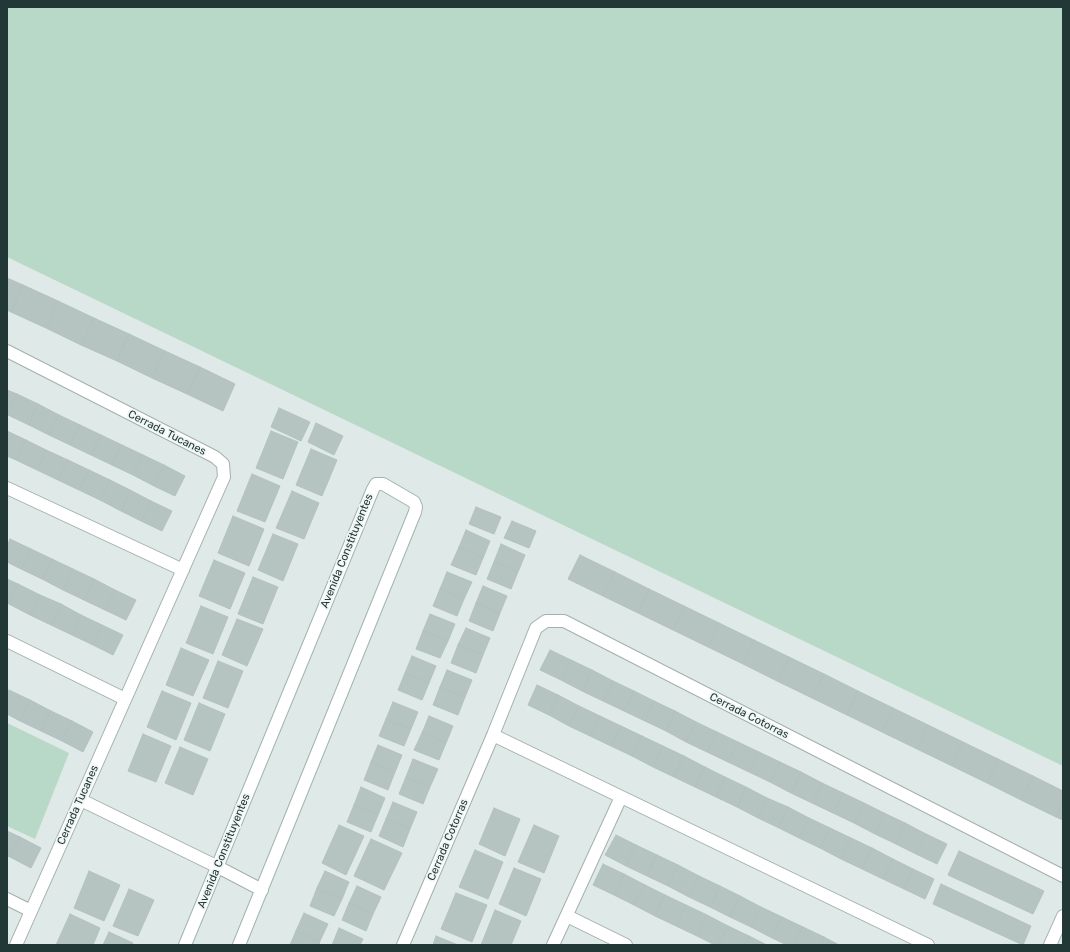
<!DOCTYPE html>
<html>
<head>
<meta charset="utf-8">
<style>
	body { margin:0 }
	#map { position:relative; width:1070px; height:952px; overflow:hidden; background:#dfe9e7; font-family:Rubik,sans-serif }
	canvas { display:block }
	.frame { position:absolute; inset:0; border:8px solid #223836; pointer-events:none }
</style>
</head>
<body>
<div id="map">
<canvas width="1070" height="952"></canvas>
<div class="frame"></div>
</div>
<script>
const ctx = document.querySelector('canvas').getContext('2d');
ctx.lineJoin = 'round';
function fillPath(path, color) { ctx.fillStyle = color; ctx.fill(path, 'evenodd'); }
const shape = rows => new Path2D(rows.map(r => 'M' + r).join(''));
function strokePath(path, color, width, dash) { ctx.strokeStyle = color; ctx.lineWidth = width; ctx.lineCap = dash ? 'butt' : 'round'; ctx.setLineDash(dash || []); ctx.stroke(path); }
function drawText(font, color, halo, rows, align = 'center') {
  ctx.font = font + ' Rubik,sans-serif'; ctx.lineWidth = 3.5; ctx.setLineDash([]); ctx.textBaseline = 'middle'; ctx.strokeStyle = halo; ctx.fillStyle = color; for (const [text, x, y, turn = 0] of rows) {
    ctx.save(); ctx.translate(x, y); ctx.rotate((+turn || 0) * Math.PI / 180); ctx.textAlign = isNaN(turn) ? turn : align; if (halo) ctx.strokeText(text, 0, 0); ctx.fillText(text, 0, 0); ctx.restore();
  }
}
const green = shape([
	[7,7,1063,7,1063,766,7,257],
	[7,723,69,753,35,839,7,826]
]);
const building = shape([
	[7,278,23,285,11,312,7,310,7,278],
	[23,285,58,301,46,328,11,312,23,285],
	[58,301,94,318,81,345,46,328,58,301],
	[94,318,129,334,117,361,81,345,94,318],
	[129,334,165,351,152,378,117,361,129,334],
	[165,351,200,367,187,394,152,378,165,351],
	[200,367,235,384,223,411,187,394,200,367],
	[7,390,17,394,8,415,7,414,7,390],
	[17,394,38,404,29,425,8,415,17,394],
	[38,404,59,415,49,435,29,425,38,404],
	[279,408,310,422,301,441,271,427,279,408],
	[59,415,80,425,70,445,49,435,59,415],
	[316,423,343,436,334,455,308,442,316,423],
	[80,425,101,435,91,455,70,445,80,425],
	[7,431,26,440,16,460,7,456,7,431],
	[271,431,298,442,283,479,256,468,271,431],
	[101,435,122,445,112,465,91,455,101,435],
	[26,440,46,450,37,470,16,460,26,440],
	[122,445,143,455,133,475,112,465,122,445],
	[311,449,337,460,322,496,296,485,311,449],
	[46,450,68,460,58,480,37,470,46,450],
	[143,455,164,465,154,486,133,475,143,455],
	[68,460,89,470,79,490,58,480,68,460],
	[164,465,185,476,175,496,154,486,164,465],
	[89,470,110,480,100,500,79,490,89,470],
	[252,474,280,486,265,522,237,511,252,474],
	[110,480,130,490,121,511,100,500,110,480],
	[130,490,151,501,141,521,121,511,130,490],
	[292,491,319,503,304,539,276,528,292,491],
	[151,501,172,511,162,531,141,521,151,501],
	[476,507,501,517,494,534,469,524,476,507],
	[233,516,264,529,249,566,218,553,233,516],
	[512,521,536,531,529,548,504,538,512,521],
	[466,530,490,541,483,558,459,547,466,530],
	[273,534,298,544,283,581,258,570,273,534],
	[10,539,31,549,21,569,7,562,7,546,10,539],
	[501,544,525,555,518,572,494,562,501,544],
	[459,547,483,558,476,575,451,565,459,547],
	[31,549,52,559,42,579,21,569,31,549],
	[580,555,615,572,603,596,568,579,580,555],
	[52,559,73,569,63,590,42,579,52,559],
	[214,560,245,573,230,609,199,596,214,560],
	[494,562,518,572,511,589,487,579,494,562],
	[73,569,94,579,84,600,63,590,73,569],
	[447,572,472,582,464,599,440,589,447,572],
	[615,572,649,589,638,613,603,596,615,572],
	[253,577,278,587,263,624,238,614,253,577],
	[7,579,18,584,9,604,7,603,7,579],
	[94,579,115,590,105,610,84,600,94,579],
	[18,584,40,595,30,615,9,604,18,584],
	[483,586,507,596,500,613,476,603,483,586],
	[440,589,464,599,457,616,433,606,440,589],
	[649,589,684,606,673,630,638,613,649,589],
	[115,590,136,600,126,620,105,610,115,590],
	[40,595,61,604,51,625,30,615,40,595],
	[476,603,500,613,493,631,469,621,476,603],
	[61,604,81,615,72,635,51,625,61,604],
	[201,606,228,617,213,654,186,643,201,606],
	[684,606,719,623,708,647,673,630,684,606],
	[430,614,455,624,448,641,423,631,430,614],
	[81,615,102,625,93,645,72,635,81,615],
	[237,619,263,629,247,666,222,655,237,619],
	[719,623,754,640,743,664,708,647,719,623],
	[102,625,123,635,113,655,93,645,102,625],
	[466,628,490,638,483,655,458,645,466,628],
	[423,631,448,641,440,658,416,649,423,631],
	[754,640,789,657,777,681,743,664,754,640],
	[458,645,483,655,476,673,451,663,458,645],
	[181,648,209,660,193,696,166,685,181,648],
	[550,650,571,660,561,680,540,670,550,650],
	[412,656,436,666,429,683,405,673,412,656],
	[789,657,824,674,812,698,777,681,789,657],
	[571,660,592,670,582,691,561,680,571,660],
	[218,661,243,671,228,708,203,698,218,661],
	[447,670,472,680,465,697,440,687,447,670],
	[592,670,613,681,603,701,582,691,592,670],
	[405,673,429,683,422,700,398,690,405,673],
	[824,674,858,691,847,715,812,698,824,674],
	[613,681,634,691,624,711,603,701,613,681],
	[537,685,558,695,549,715,528,705,537,685],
	[440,687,465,697,458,715,433,705,440,687],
	[9,690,30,700,20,721,7,714,7,694,9,690],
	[162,691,191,703,176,740,147,727,162,691],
	[634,691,654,701,645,721,624,711,634,691],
	[858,691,893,708,882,732,847,715,858,691],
	[558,695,579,706,569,726,549,715,558,695],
	[30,700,51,711,41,731,20,721,30,700],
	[654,701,675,711,666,731,645,721,654,701],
	[393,702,418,712,411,729,386,719,393,702],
	[199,703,225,714,210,751,184,740,199,703],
	[579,706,600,716,590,736,569,726,579,706],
	[893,708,928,725,917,749,882,732,893,708],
	[51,711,72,721,62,741,41,731,51,711],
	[675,711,696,722,686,742,666,731,675,711],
	[429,716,453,726,446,743,422,733,429,716],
	[600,716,621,726,611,746,590,736,600,716],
	[386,719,411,729,404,746,379,736,386,719],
	[72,721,93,732,83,752,62,741,72,721],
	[696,722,717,732,707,752,686,742,696,722],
	[928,725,963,742,952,766,917,749,928,725],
	[621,726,642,736,632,756,611,746,621,726],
	[717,732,738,742,728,762,707,752,717,732],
	[422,733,446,743,439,760,414,750,422,733],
	[143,734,171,746,156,782,128,771,143,734],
	[642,736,663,746,653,767,632,756,642,736],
	[738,742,759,752,749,772,728,762,738,742],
	[963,742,998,759,987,783,952,766,963,742],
	[378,745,402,755,395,772,371,762,378,745],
	[663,746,684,756,674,777,653,767,663,746],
	[180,747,208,759,193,795,165,783,180,747],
	[759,752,780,762,770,782,749,772,759,752],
	[684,756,705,767,695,787,674,777,684,756],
	[413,759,438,769,430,787,406,777,413,759],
	[998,759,1033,776,1021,800,987,783,998,759],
	[371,762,395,772,388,790,364,780,371,762],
	[780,762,801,772,791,793,770,782,780,762],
	[705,767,725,777,716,797,695,787,705,767],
	[801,772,822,783,812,803,791,793,801,772],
	[1033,776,1063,791,1063,802,1056,817,1021,800,1033,776],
	[406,777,430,787,423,804,399,794,406,777],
	[725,777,746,787,737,807,716,797,725,777],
	[822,783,843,793,833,813,812,803,822,783],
	[361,787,385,798,378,815,354,805,361,787],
	[746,787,767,798,758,818,737,807,746,787],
	[843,793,864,803,854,823,833,813,843,793],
	[767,798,788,807,779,828,758,818,767,798],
	[393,802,417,812,410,829,386,819,393,802],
	[1063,802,1063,820,1056,817,1063,802],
	[864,803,884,813,875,834,854,823,864,803],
	[354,805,378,815,371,832,347,822,354,805],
	[788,807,809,818,799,838,779,828,788,807],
	[494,808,520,819,505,856,479,844,494,808],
	[884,813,905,823,896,844,875,834,884,813],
	[809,818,830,828,820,848,799,838,809,818],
	[386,819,410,829,403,847,379,836,386,819],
	[905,823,926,834,916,854,896,844,905,823],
	[339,825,364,836,346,875,322,863,339,825],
	[534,825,559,836,544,873,518,862,534,825],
	[830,828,851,838,841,859,820,848,830,828],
	[7,831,20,837,10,857,7,856,7,831],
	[926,834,947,844,937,864,916,854,926,834],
	[616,835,636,845,626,866,605,855,616,835],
	[20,837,41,848,31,868,10,857,20,837],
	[851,838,872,848,862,869,841,859,851,838],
	[371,839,402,853,384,890,354,876,371,839],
	[636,845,657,855,647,876,626,866,636,845],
	[872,848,893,859,883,879,862,869,872,848],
	[475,850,503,862,488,899,459,887,475,850],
	[959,851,1044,891,1033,914,948,875,959,851],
	[657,855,678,865,668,886,647,876,657,855],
	[893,859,913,869,904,889,883,879,893,859],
	[603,864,624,874,614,895,593,885,603,864],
	[678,865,699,876,689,897,668,886,678,865],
	[514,868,541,879,526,916,499,904,514,868],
	[913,869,934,879,925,899,904,889,913,869],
	[89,871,120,885,104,921,74,908,89,871],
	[325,871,349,882,342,899,317,888,325,871],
	[624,874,645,885,634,905,614,895,624,874],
	[699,876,720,886,710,907,689,897,699,876],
	[941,884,1031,926,1023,945,933,904,941,884],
	[645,885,665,895,655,916,634,905,645,885],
	[357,886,381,897,373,914,349,903,357,886],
	[720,886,740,896,730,917,710,907,720,886],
	[317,888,342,899,334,916,310,906,317,888],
	[129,889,154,900,138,936,113,926,129,889],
	[456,893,487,905,472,942,441,929,456,893],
	[665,895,686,905,676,926,655,916,665,895],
	[740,896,761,907,751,927,730,917,740,896],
	[349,903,373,914,366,931,342,920,349,903],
	[686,905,707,915,697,936,676,926,686,905],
	[761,907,782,917,772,938,751,927,761,907],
	[495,910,521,921,511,945,481,945,495,910],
	[304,913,328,924,320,941,296,931,304,913],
	[70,914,100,928,93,945,56,945,70,914],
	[707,915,728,926,718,945,715,945,697,936,707,915],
	[782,917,803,927,794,945,787,945,772,938,782,917],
	[728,926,749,936,744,945,718,945,728,926],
	[803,927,824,937,820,945,794,945,803,927],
	[339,928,363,939,360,945,332,945,339,928],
	[296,931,320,941,319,945,290,945,296,931],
	[109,932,133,943,132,945,103,945,109,932],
	[436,936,458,945,433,945,436,936],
	[749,936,767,945,744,945,749,936],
	[824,937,839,945,820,945,824,937]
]);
const street = shape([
	[7,351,215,457,223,464,224,477,16,945],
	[7,488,183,570],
	[7,641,125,699],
	[493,735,928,945],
	[81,800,218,867,262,890],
	[7,899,31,911],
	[567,916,626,945],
	[403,945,493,735,536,628,546,621,564,621,1063,876],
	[553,945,621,797],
	[1050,945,1063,916]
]);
const secondary = shape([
	[185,945,373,489,376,484,383,484,414,502,416,507,415,512,239,945]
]);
const streetNames = [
	["Cerrada Tucanes",167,433,27],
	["Avenida Constituyentes",347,551,-68],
	["Cerrada Cotorras",749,716,27],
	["Cerrada Tucanes",78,805,-66],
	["Cerrada Cotorras",448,840,-67],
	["Avenida Constituyentes",224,851,-68]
];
fillPath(green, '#b9d9c8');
fillPath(building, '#b5c4c0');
strokePath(building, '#b2c2bf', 1);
strokePath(street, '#a3b0ae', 14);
strokePath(secondary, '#a0b4b1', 14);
strokePath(street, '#fff', 12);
strokePath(secondary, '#fff', 12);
drawText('11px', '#223836', '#eff6f4', streetNames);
</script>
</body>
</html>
